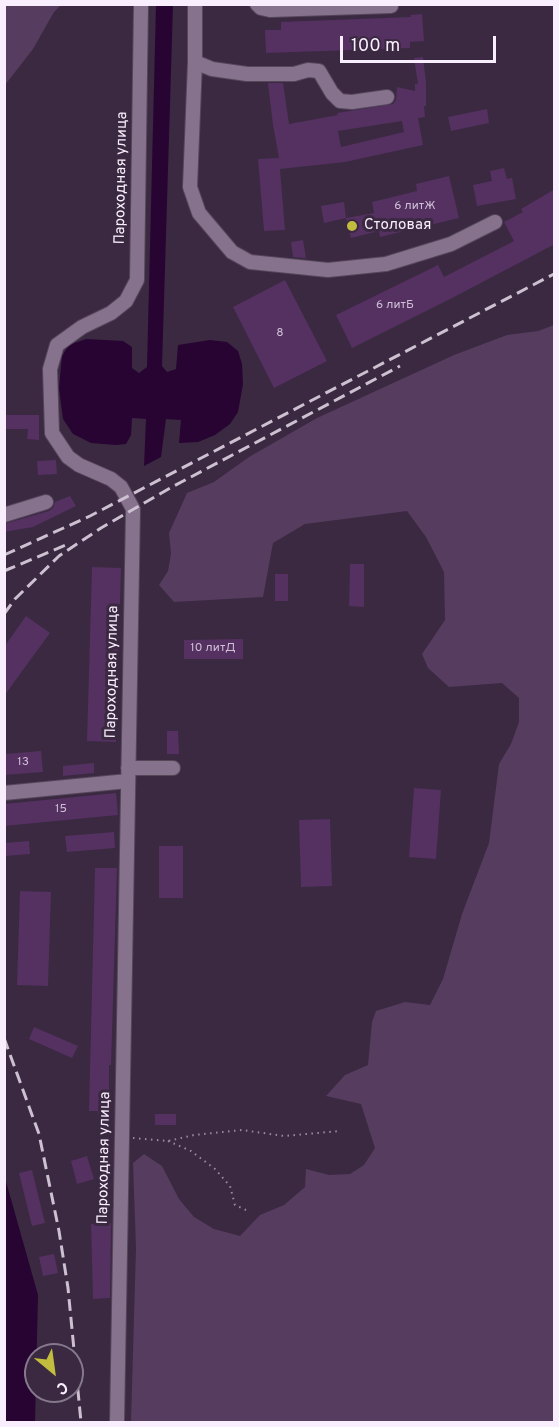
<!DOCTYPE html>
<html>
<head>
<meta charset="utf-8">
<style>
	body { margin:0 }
	#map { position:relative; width:559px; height:1427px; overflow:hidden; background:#3a2941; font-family:Overpass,sans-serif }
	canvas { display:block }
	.frame { position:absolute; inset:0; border:6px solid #f9eefd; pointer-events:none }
	.north { position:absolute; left:24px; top:1343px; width:60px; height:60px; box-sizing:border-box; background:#3a2941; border:2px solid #86788c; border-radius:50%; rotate:151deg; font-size:16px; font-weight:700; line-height:24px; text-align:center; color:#f9eefd }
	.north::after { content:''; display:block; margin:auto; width:21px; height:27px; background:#c2bd3f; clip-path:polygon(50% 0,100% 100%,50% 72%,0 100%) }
	.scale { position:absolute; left:340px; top:36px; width:156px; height:27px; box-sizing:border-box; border:3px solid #f9eefd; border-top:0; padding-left:8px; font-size:18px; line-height:21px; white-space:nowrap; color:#f9eefd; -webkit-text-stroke:4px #3a2941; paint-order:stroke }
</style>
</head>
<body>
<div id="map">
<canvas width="559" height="1427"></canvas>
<div class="frame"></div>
<div class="north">С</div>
<div class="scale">100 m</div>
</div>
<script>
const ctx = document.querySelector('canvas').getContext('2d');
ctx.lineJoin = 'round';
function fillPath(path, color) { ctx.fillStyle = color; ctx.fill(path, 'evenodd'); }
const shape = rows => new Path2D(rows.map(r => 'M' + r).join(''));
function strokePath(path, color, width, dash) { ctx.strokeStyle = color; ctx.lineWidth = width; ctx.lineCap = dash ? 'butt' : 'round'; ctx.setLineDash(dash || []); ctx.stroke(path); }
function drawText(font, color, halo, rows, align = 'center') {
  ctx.font = font + ' Overpass,sans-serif'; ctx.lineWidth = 6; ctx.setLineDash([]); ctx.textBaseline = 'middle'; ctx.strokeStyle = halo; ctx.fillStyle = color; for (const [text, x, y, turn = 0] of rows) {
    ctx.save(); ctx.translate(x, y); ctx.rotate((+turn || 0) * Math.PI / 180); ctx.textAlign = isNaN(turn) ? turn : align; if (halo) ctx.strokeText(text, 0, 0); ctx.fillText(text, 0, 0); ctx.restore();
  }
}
const green = shape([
	[5,4,61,5,54,12,33,49,5,85],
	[554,325,554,1422,131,1422,136,1248,133,1163,144,1154,162,1166,179,1199,194,1217,214,1229,240,1236,260,1215,284,1205,305,1187,306,1169,329,1175,350,1174,364,1165,375,1148,361,1104,326,1096,345,1075,368,1065,372,1022,376,1011,405,1002,430,1005,443,979,462,914,489,843,499,764,511,744,519,722,519,698,502,683,449,687,428,668,422,654,445,620,444,572,426,537,407,511,305,524,273,543,263,597,174,602,159,585,168,571,171,554,169,533,187,493,214,482,249,457,317,418,454,355,507,335,538,331]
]);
const water = shape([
	[156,5,173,5,162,366,167,372,176,369,178,345,210,340,227,342,238,351,242,364,243,384,238,412,230,424,215,435,198,442,179,443,181,420,166,419,161,457,144,466,146,419,132,418,131,435,126,444,116,445,91,443,73,434,63,419,59,388,62,356,69,345,86,339,123,341,132,347,132,368,139,373,147,367],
	[5,1178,38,1295,35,1422,5,1422]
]);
const building = shape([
	[422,14,424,41,410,42,410,48,266,53,265,30,281,30,281,22,411,17,411,15],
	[423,57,426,82,426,106,424,106,425,117,418,118,423,145,345,162,280,169,285,230,264,231,258,159,279,158,273,125,268,83,283,83,289,124,338,115,337,113,393,104,396,100,397,87,415,91,415,84,418,84,414,58],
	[402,121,404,132,341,147,338,131],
	[487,109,489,123,451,131,448,117],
	[504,168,507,179,512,178,516,199,477,206,473,185,492,181,490,171],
	[449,176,459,218,380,237,379,231,351,238,346,218,374,213,372,202,417,191,416,184],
	[555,189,555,244,454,297,352,348,336,315,438,265,444,277,514,241,504,222,523,212,521,209],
	[344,202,346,218,324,223,321,206],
	[303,240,306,258,293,257,291,242],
	[285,280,327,361,274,388,233,307],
	[4,415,39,415,39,440,27,439,28,429,4,429],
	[56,460,57,474,38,475,37,461],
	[70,496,76,506,33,527,4,532,4,524,49,511,53,508,55,502],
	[350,564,364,564,364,607,349,606],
	[92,567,121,568,116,742,87,741],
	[275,574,288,574,288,601,275,601],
	[26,616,50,633,4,696,4,647],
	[243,639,243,659,184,659,184,640],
	[167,731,178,731,179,754,167,754],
	[41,751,43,772,4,775,4,754],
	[94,763,94,773,63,776,63,766],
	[414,788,441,790,436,859,409,857],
	[116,793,118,815,4,826,4,804],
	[330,819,332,886,301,887,299,820],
	[114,832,115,848,67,852,65,836],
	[29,841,30,854,5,856,4,843],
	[159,846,183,846,183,898,159,898],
	[95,868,117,868,111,1065,109,1065,109,1122,98,1122,98,1111,89,1111],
	[20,891,51,892,48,986,17,985],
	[34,1027,78,1046,72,1058,29,1039],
	[155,1114,176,1114,176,1125,155,1125],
	[87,1156,94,1179,77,1184,71,1161],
	[32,1170,45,1223,32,1226,19,1173],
	[111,1223,110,1298,93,1299,91,1224],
	[54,1254,58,1273,43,1276,39,1257]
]);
const path = shape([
	[133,1138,168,1141,194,1135,242,1130,284,1136,340,1131],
	[168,1141,191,1151,215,1169,230,1186,235,1205,246,1210]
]);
const minor = shape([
	[195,4,195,62,190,187,199,213,232,252,250,262,328,270,386,264,451,244,495,222],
	[257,4,261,8,270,10,391,6],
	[195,62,212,69,247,74,294,74,308,70,319,71,332,93,340,101,352,102,387,97],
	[4,515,46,502],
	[128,768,173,768],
	[4,793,128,781],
	[117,1422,133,509,121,487,111,479,79,465,68,457,52,433,50,369,57,345,82,327,111,313,126,301,137,280,141,4]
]);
const rail = shape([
	[4,555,90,516,554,274],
	[4,571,66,545],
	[4,614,15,599,59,556,101,528,172,487,400,366],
	[4,1038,39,1134,59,1231,68,1288,81,1422]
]);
const markers = [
	[352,226,6,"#c2bd3f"]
];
const numberNames = [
	["6 литЖ",415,207],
	["6 литБ",395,306],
	["8",280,334],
	["10 литД",213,649],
	["13",23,763],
	["15",61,810]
];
const streetNames = [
	["Пароходная улица",122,178,-89],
	["Пароходная улица",113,672,-89],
	["Пароходная улица",105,1158,-89]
];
const poiNames = [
	["Столовая",364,226]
];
fillPath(green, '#563c5f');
fillPath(water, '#280433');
fillPath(building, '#543161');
strokePath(minor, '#55465a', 16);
strokePath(path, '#9a8c9f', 2, [1.5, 4.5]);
strokePath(minor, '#86728d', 14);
strokePath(rail, '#ccc0d1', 3, [12, 6]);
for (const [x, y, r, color] of markers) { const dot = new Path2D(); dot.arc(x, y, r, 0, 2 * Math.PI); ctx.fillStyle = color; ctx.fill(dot); strokePath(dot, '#3a2941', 2); }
drawText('12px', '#d0bfd6', null, numberNames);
drawText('15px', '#f9eefd', '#3a2941', streetNames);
drawText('15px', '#f9eefd', '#3a2941', poiNames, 'left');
</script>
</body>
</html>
